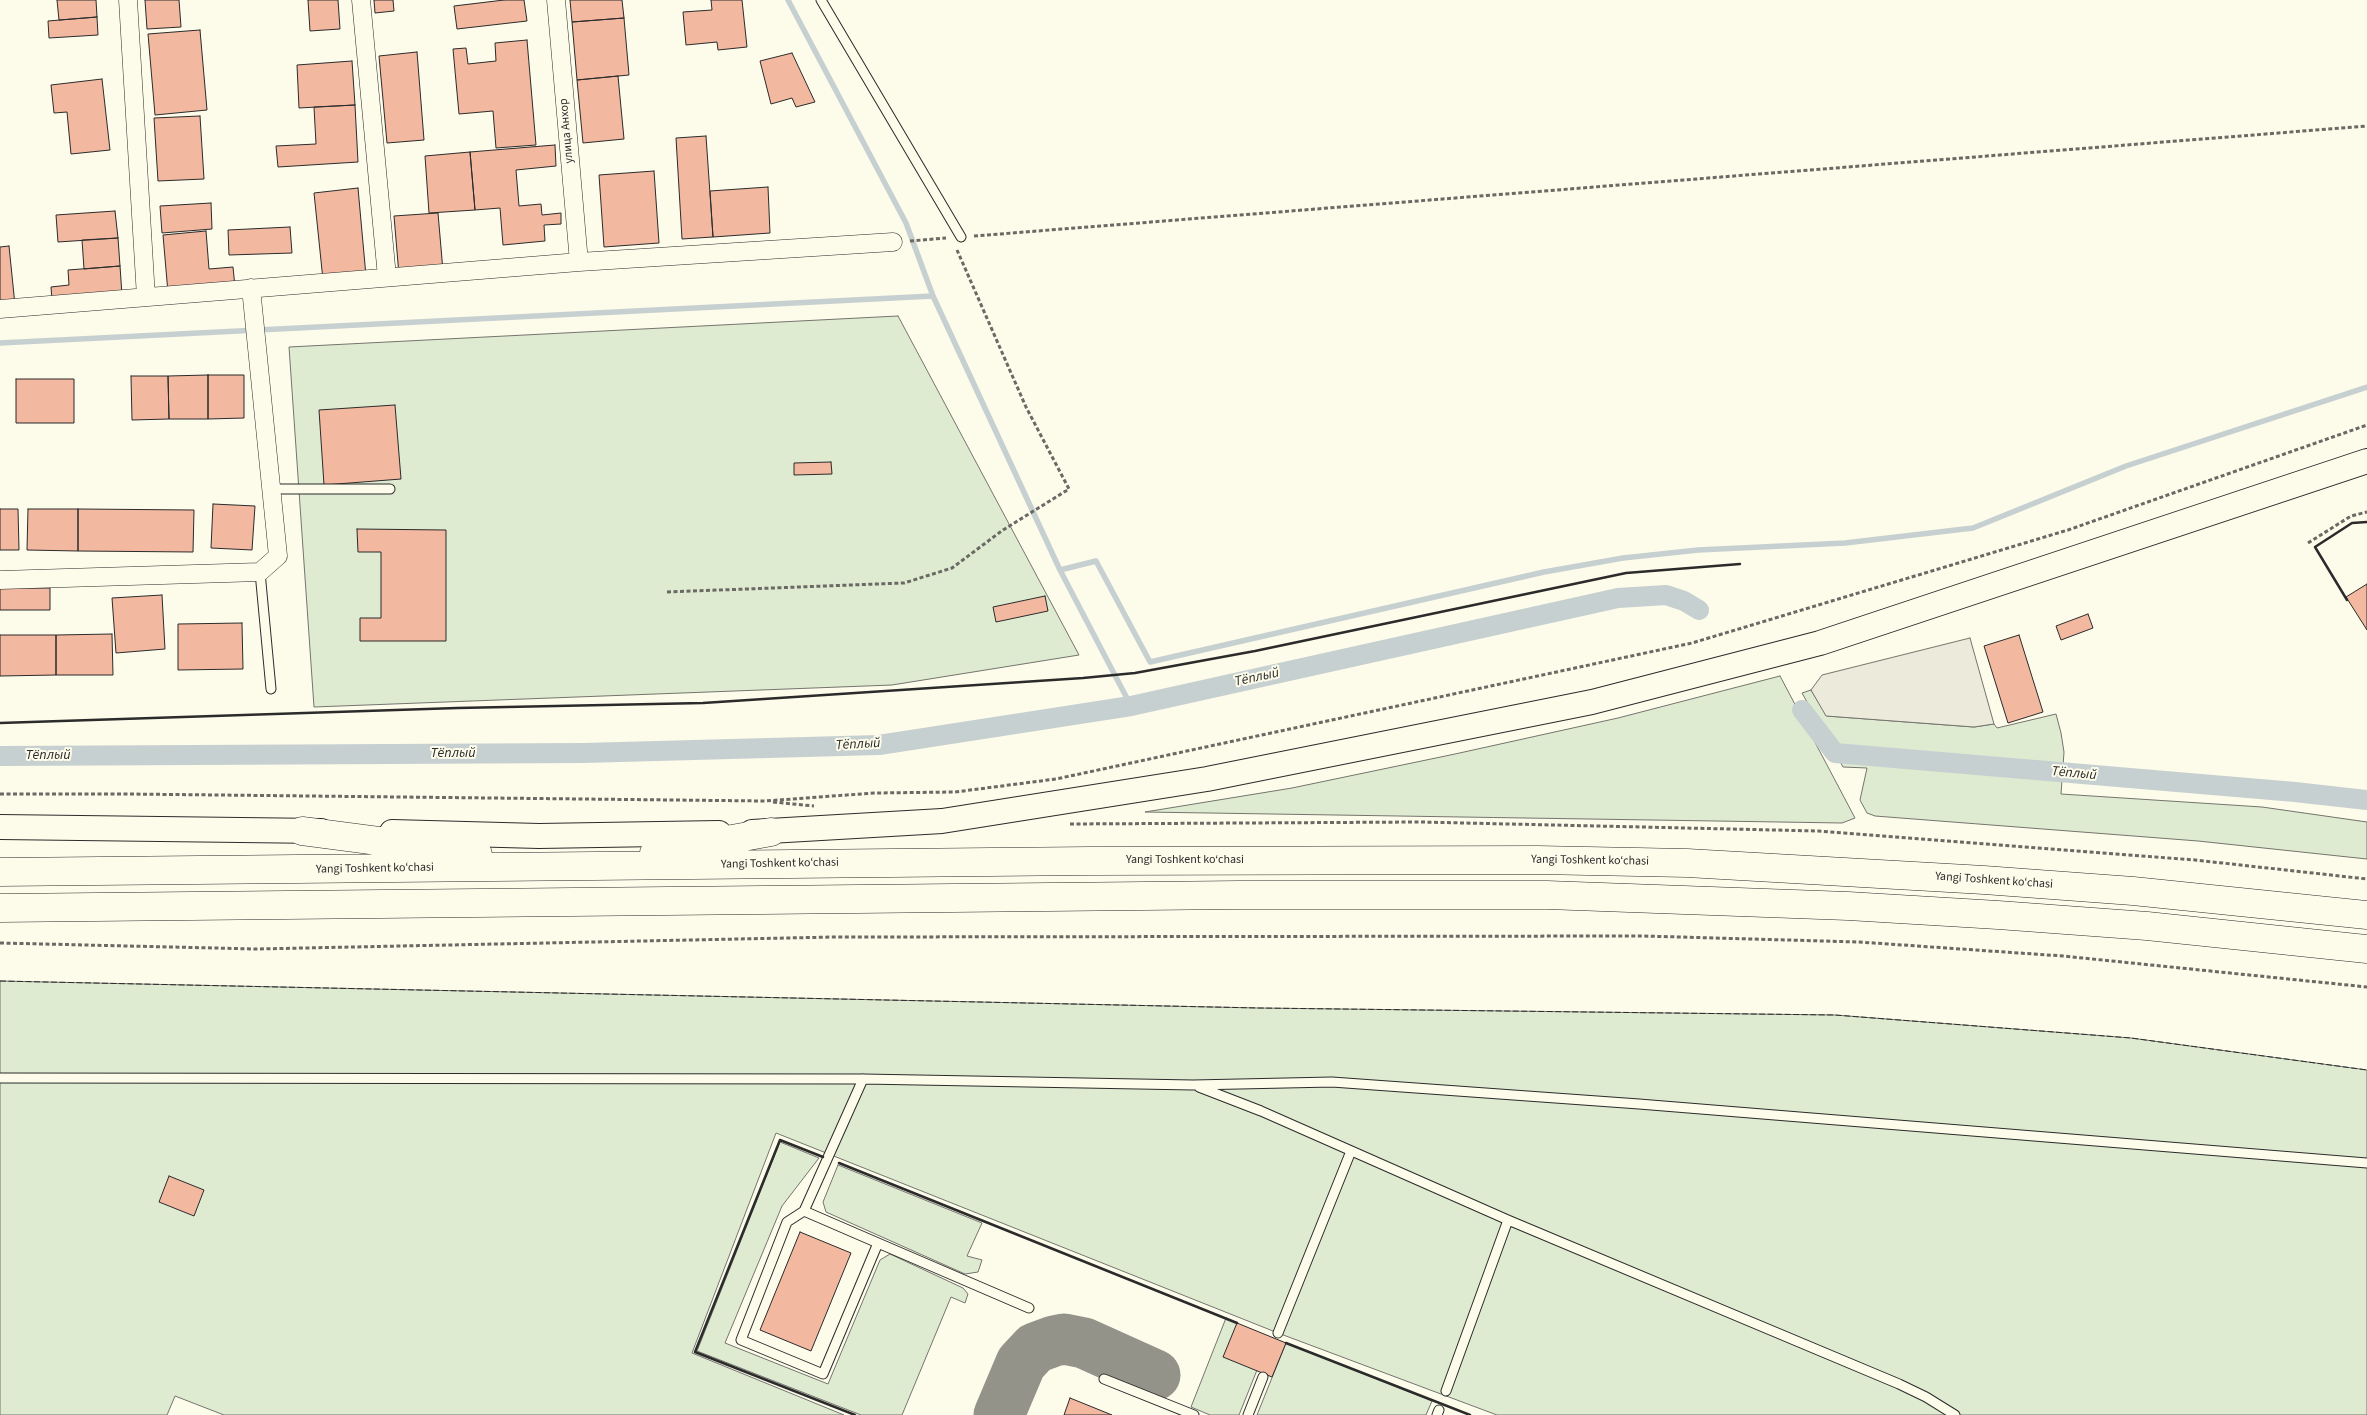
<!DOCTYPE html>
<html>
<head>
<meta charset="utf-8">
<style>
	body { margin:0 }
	canvas { display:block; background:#fdfbea }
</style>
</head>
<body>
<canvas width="2367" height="1415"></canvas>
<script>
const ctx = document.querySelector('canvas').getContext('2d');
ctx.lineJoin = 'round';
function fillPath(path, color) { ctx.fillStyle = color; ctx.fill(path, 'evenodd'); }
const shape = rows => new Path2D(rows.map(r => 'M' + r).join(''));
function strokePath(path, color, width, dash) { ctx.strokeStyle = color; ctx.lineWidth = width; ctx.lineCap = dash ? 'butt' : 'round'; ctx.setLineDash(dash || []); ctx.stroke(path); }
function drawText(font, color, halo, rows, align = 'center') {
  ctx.font = font + ' "Source Sans 3",sans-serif'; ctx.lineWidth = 4; ctx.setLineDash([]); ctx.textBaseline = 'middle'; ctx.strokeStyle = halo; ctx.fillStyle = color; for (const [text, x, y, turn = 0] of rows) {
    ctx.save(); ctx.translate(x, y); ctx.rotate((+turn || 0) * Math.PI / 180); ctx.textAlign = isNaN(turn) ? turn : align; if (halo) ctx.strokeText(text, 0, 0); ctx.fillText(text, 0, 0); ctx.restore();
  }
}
const green = shape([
	[898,316,1079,655,892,685,314,707,289,347,898,316],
	[1780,676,1855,818,1842,823,1145,812,1292,788,1455,754,1618,718,1780,676],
	[1811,690,1827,716,1974,727,1994,724,1997,728,2056,714,2061,733,2064,752,2061,794,2262,807,2367,822,2367,859,2198,841,1875,816,1867,813,1860,800,1867,768,1843,767,1802,693,1811,690],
	[0,981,1259,1008,1835,1015,2131,1038,2367,1070,2367,1415,1497,1415,1278,1333,776,1133,692,1353,844,1415,224,1415,175,1396,167,1415,0,1415,0,981],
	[780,1142,819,1158,782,1206,725,1343,828,1384,880,1260,890,1254,963,1288,968,1294,965,1303,951,1297,902,1415,861,1415,697,1351,780,1142],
	[838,1165,982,1223,967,1256,982,1260,978,1272,965,1274,826,1212,823,1202,838,1165],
	[1226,1318,1237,1323,1257,1370,1239,1415,1210,1415,1191,1407,1226,1318],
	[1286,1343,1432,1401,1426,1415,1257,1415,1286,1343]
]);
const parking = shape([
	[1970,638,1994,724,1974,727,1826,716,1811,690,1822,675,1970,638]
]);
const stream = shape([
	[788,0,906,223,933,296,1060,570,1096,561,1150,662,1544,572,1623,558,1698,550,1845,543,1973,528,2126,466,2367,387],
	[0,343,933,296],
	[1060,570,1131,706]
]);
const canal = shape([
	[1802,710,1835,753,2295,792,2367,800],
	[0,756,583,753,879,745,1131,706,1618,598,1666,595,1684,601,1699,610]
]);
const taxiway = shape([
	[999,1415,1021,1363,1035,1348,1054,1341,1064,1339,1084,1343,1155,1375]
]);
const building = shape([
	[57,0,96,0,97,17,59,20,57,0],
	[145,0,179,0,181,27,147,29,145,0],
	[308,0,338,0,340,29,310,31,308,0],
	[374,0,393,0,394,11,375,13,374,0],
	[504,0,524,0,527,21,457,29,454,6,504,0],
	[570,0,622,0,624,18,572,22,570,0],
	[711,0,742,0,747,47,718,50,717,42,686,45,683,12,712,10,711,0],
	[97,17,98,35,49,38,48,21,97,17],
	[624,18,629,75,577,80,572,22,624,18],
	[200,30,207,110,155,115,148,34,200,30],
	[527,40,536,145,496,148,493,111,459,114,453,49,466,48,468,64,496,61,495,43,527,40],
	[417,52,424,140,387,143,379,56,417,52],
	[792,53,815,102,796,107,792,98,771,104,760,61,792,53],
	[352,61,355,105,299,108,297,65,352,61],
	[618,76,624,139,583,143,577,80,618,76],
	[102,79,110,150,71,154,67,112,54,113,51,85,102,79],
	[355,105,358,162,278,167,276,146,316,144,314,107,355,105],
	[200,116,204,179,158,181,154,118,200,116],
	[706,136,713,237,682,239,676,138,706,136],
	[555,145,556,166,516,170,519,206,541,204,542,215,561,213,561,224,544,225,545,241,503,245,500,208,475,210,470,152,555,145],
	[470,152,475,210,429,213,425,156,470,152],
	[654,171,659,243,604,247,599,175,654,171],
	[768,187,770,233,713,237,710,191,768,187],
	[358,188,366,276,323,280,314,193,358,188],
	[211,203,212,229,162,233,160,206,211,203],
	[115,211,118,238,58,242,56,215,115,211],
	[438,213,443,271,399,275,394,216,438,213],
	[290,227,292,253,229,255,228,230,290,227],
	[206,231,209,269,233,267,235,287,168,293,163,235,206,231],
	[118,238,120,266,84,269,82,240,118,238],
	[9,246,15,305,0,306,0,247,9,246],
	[120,266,122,295,52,300,51,287,69,285,68,270,120,266],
	[208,375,244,375,244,418,208,419,208,375],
	[208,375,208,419,169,419,168,376,208,375],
	[131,376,168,376,169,419,132,420,131,376],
	[16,379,74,379,74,423,16,423,16,379],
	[395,405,401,479,324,485,319,410,395,405],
	[831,462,832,474,794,475,794,463,831,462],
	[213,504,255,506,252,550,211,548,213,504],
	[0,509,18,509,19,550,0,550,0,509],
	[28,509,78,509,78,551,27,550,28,509],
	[78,509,194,510,193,552,78,551,78,509],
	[357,529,446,530,446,641,360,641,360,618,381,618,381,552,358,552,357,529],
	[2367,584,2367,630,2346,597,2367,584],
	[0,588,50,588,50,610,0,610,0,588],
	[162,595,165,649,116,653,112,598,162,595],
	[1045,596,1048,611,996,622,993,607,1045,596],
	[2088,614,2093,628,2061,640,2056,626,2088,614],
	[242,623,243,669,178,670,178,624,242,623],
	[112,634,113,675,56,675,56,635,112,634],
	[0,635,56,635,56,675,0,676,0,635],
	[2019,635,2043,712,2008,723,1984,646,2019,635],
	[169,1176,204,1190,194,1216,159,1202,169,1176],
	[800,1232,851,1253,811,1351,760,1330,800,1232],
	[1237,1323,1286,1343,1272,1377,1223,1357,1237,1323],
	[1070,1398,1112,1415,1064,1415,1070,1398]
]);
const path = shape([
	[974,236,2367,126],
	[910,241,946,238],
	[2308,543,2351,516,2367,512],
	[667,592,904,583,952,568,1003,530,1069,489,1026,407,957,250],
	[0,794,127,794,765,801,874,793,955,792,1056,779,1692,643,2068,530,2367,425],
	[773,802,814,806],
	[1070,824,1420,822,1818,831,2195,860,2367,879],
	[0,943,256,949,835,937,1643,936,1859,942,2063,956,2367,987]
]);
const service = shape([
	[821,0,961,237],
	[272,489,390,489],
	[260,572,271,689],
	[0,1078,863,1079,1193,1085,1332,1082,1639,1104,2367,1163],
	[1199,1087,1261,1111,1508,1220,1899,1384,1926,1397,1955,1415],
	[804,1211,878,1243,823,1374,741,1340,787,1222,804,1211,863,1079],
	[878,1243,1029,1308],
	[1278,1333,1351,1151],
	[1104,1379,1194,1415],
	[1446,1391,1508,1220],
	[1248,1415,1263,1377],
	[1437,1415,1439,1410]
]);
const minor = shape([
	[128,0,146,297],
	[361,0,387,277],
	[556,0,579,262],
	[0,309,579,262,893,242],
	[0,580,260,572,278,556,251,288]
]);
const secondary = shape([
	[0,827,321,831],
	[392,832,539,836,719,833],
	[752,832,942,821,1207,779,1592,702,1820,643,2367,461]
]);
const trunk = shape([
	[302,831,478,854],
	[654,853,771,832],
	[0,872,1089,861,1538,860,1687,863,1984,880,2133,891,2367,915],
	[0,908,1239,895,1547,895,1848,906,1998,915,2147,926,2367,949]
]);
const fence = shape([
	[0,981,1259,1008,1835,1015,2131,1038,2367,1070]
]);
const wall = shape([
	[2347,600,2315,547,2352,523,2367,522],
	[0,723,457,708,703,703,1083,678,1135,673,1255,651,1626,573,1740,564],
	[823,1157,780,1140,695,1352,855,1415],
	[839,1163,1237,1323],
	[1286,1343,1470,1415]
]);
const streetNames = [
	["улица Анхор",567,131,-95],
	["Yangi Toshkent ko‘chasi",1185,860],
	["Yangi Toshkent ko‘chasi",1590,861,1],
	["Yangi Toshkent ko‘chasi",780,864,-1],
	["Yangi Toshkent ko‘chasi",375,869,-1],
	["Yangi Toshkent ko‘chasi",1994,881,4]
];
const waterNames = [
	["Тёплый",1257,678,-12],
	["Тёплый",858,745,-3],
	["Тёплый",453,754],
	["Тёплый",48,756],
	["Тёплый",2074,774,5]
];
fillPath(green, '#deebd1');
strokePath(green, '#74746e', 1);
fillPath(parking, '#eceadb');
strokePath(parking, '#74746e', 1);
strokePath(stream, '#c7d0d0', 5.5);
strokePath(canal, '#c7d0d0', 20);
strokePath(taxiway, '#94938a', 51);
fillPath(building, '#f2b8a0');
strokePath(building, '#2b2b2b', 1);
strokePath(service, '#2b2b2b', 11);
strokePath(minor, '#2b2b2b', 19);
strokePath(secondary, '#2b2b2b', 26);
strokePath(trunk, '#2b2b2b', 29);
strokePath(path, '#6a6964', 3, [4, 2.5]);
strokePath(service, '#fdfbea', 9);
strokePath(minor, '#fdfbea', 18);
strokePath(secondary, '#fdfbea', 24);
strokePath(trunk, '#fdfbea', 28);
strokePath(fence, '#2b2b2b', 1, [6, 2.5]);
strokePath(wall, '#2b2b2b', 2.5);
drawText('12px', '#2b2b2b', '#fdfbea', streetNames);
drawText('italic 14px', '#2b2b2b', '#fdfbea', waterNames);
</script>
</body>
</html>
